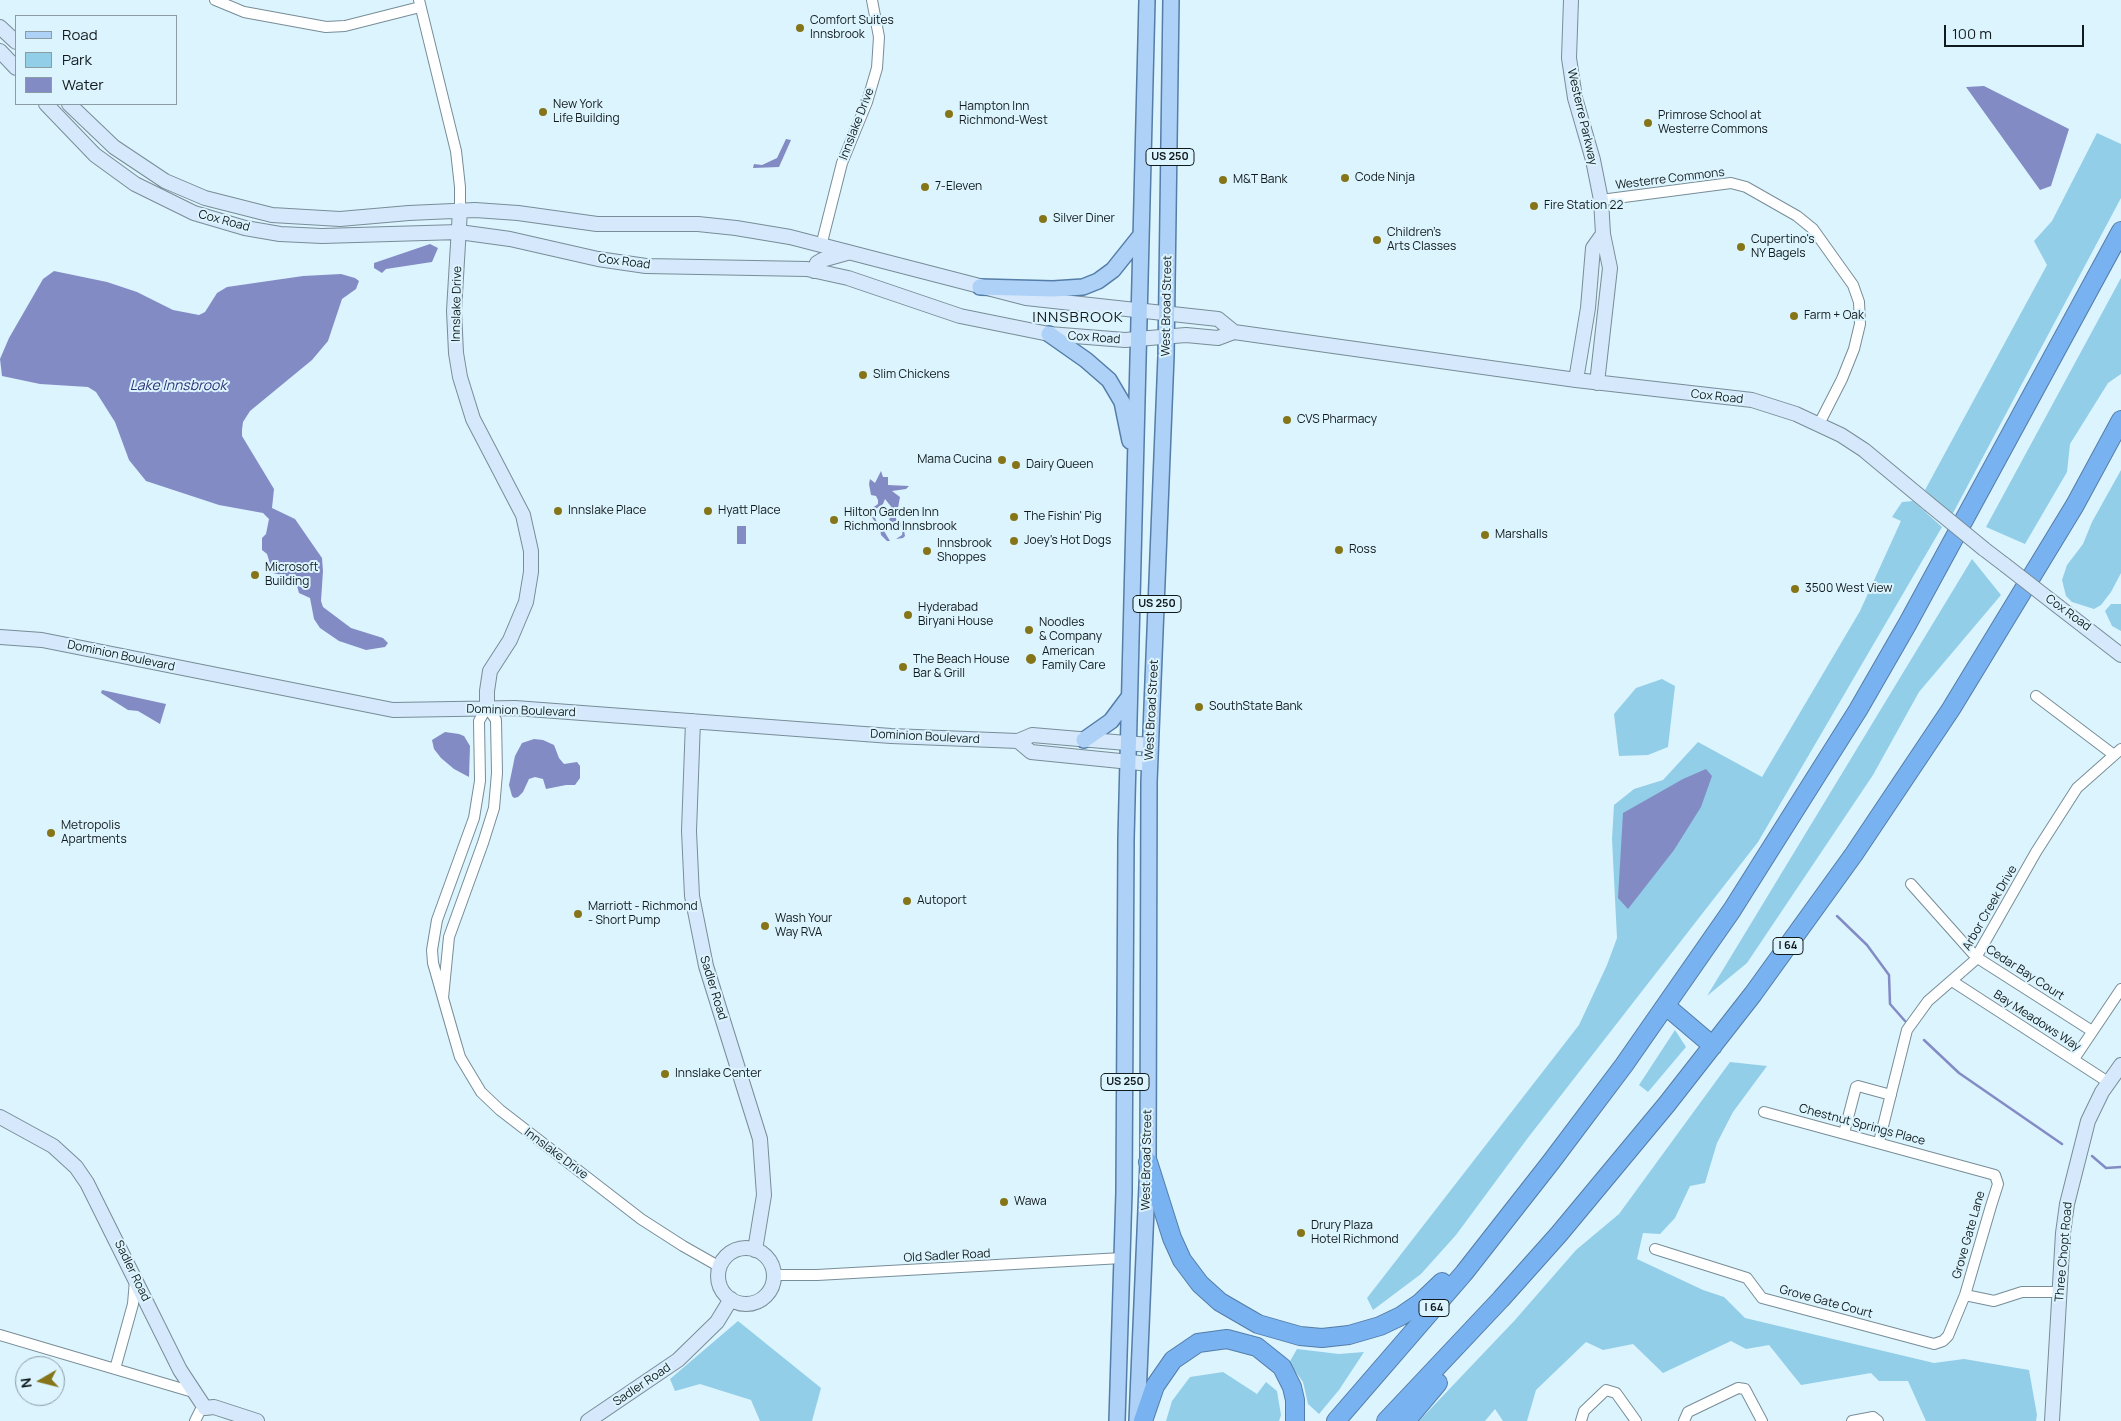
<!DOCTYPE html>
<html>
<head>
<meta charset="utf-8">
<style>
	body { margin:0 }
	#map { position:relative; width:2121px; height:1421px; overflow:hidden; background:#dcf4fe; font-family:Manrope,sans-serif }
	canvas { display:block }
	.legend { position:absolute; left:15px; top:15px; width:162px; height:90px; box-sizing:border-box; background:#dcf4fe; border:1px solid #8b9da4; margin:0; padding:6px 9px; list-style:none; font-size:15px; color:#111a1d }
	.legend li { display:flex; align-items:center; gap:10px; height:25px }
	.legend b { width:25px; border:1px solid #8b9da4 }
	.north { position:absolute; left:15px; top:1356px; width:50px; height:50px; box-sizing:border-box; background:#dcf4fe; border:1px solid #8b9da4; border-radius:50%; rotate:262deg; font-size:14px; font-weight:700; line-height:20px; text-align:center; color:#111a1d }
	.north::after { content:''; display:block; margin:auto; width:18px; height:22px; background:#857518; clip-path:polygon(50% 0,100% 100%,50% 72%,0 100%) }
	.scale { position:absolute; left:1944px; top:25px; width:140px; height:22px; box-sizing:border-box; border:2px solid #111a1d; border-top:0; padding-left:6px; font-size:15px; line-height:18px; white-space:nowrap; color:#111a1d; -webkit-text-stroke:4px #dcf4fe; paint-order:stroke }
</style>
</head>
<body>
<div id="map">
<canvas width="2121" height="1421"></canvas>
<ul class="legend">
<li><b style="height:6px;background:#aed1f7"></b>Road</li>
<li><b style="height:14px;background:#92cee8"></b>Park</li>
<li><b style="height:14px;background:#838bc4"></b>Water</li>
</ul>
<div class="north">N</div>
<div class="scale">100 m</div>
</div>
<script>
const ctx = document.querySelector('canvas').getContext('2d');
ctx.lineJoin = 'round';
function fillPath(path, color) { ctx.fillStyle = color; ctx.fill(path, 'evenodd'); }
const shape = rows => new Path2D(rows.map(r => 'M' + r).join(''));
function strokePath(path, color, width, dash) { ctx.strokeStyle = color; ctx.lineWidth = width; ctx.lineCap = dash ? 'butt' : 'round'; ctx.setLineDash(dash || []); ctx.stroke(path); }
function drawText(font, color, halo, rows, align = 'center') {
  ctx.font = font + ' Manrope,sans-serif'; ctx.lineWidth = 4; ctx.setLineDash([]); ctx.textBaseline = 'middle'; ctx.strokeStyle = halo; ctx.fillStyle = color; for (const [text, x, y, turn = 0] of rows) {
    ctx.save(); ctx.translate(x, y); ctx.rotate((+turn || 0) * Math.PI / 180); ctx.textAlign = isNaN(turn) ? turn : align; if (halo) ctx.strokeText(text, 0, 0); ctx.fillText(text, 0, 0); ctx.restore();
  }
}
const green = shape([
	[2097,133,2121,144,2121,198,1952,515,1925,490,2047,265,2034,241,2052,221],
	[2121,278,2121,374,2108,383,2070,444,2067,472,2025,544,1986,527],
	[2121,470,2121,573,2111,592,2101,605,2094,609,2072,602,2066,596,2062,580,2067,565,2083,544,2092,522],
	[1913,501,1942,527,1758,842,1527,1139,1456,1235,1421,1274,1373,1310,1367,1298,1579,1025,1607,965,1617,938,1612,839,1614,805,1634,789,1663,780,1698,742,1762,777,1860,611,1901,521,1892,517,1902,502],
	[1972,559,2001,595,1919,692,1873,775,1747,963,1707,996],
	[2111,604,2121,604,2121,631,2112,626,2105,611],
	[1662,679,1675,686,1668,747,1648,755,1619,756,1614,714,1636,688],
	[1675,1030,1686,1047,1648,1092,1639,1085],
	[1730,1062,1767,1066,1733,1112,1717,1143,1705,1183,1690,1186,1675,1218,1660,1234,1643,1233,1637,1259,1703,1290,1724,1297,1745,1318,1934,1363,1964,1359,2029,1370,2037,1415,2036,1421,1926,1421,1908,1381,1879,1381,1871,1373,1801,1385,1769,1345,1746,1349,1731,1341,1663,1373,1633,1344,1603,1350,1586,1342,1536,1390,1527,1421,1503,1421,1495,1409,1485,1421,1419,1421,1515,1320,1576,1250,1619,1214],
	[738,1321,821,1388,812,1421,760,1421,751,1400,700,1384,675,1391,670,1379],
	[1297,1349,1339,1354,1364,1352,1339,1390,1319,1414,1308,1404,1303,1382,1289,1363],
	[1223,1372,1257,1394,1266,1382,1277,1391,1281,1415,1279,1421,1166,1421,1172,1401,1190,1377]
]);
const water = shape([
	[1984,86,2069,129,2051,186,2040,190,1966,87],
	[786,139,791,140,779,167,753,168,754,164,762,165,777,158],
	[430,244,438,248,432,262,386,269,382,273,374,268,374,263],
	[54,271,107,282,137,292,173,310,199,315,205,312,217,293,227,287,303,276,341,274,355,278,359,281,356,289,342,299,328,341,312,360,250,411,243,422,242,430,242,436,274,489,272,508,295,519,322,558,323,571,321,601,323,607,351,628,383,638,388,643,385,647,366,650,339,641,320,628,314,619,310,598,299,593,296,582,290,577,273,573,267,554,262,550,262,538,266,534,269,519,263,513,219,505,146,481,129,460,115,422,96,392,88,387,40,384,2,376,0,359,9,338,43,279],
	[881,471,883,477,888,477,888,485,909,486,906,489,892,491,900,497,896,519,903,525,905,536,903,538,896,539,902,535,903,528,889,520,893,509,885,499,883,504,874,510,874,516,877,522,885,525,884,531,890,541,887,541,881,535,880,528,870,515,871,509,878,504,878,500,876,496,871,495,869,484,870,479,875,483],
	[737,526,746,526,746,544,737,544],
	[102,690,166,704,160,724,138,711,128,710,101,693],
	[445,732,459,734,464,736,470,746,469,777,454,769,441,758,434,749,432,740],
	[534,739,543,740,554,745,559,758,564,764,577,762,580,766,580,778,575,785,566,785,546,789,543,779,535,777,529,779,523,792,518,797,514,798,512,796,509,785,515,756,522,743],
	[1706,769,1712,776,1701,807,1674,850,1628,909,1618,898,1623,813,1683,779]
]);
const stream = shape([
	[1837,916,1867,945,1889,975,1890,1004,1905,1021],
	[1924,1040,1959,1073,2062,1144],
	[2092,1156,2106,1168,2121,1167]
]);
const street = shape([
	[215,0,244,12,326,27,345,26,420,7],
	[419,0,456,151,460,187,460,210],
	[1601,200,1731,183,1746,187,1797,216,1813,229,1853,285,1859,302,1860,324,1854,349,1842,379,1819,424],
	[821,246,842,163,867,102,877,68,879,37,872,0],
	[2036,696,2114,755],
	[1911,884,1976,957,2092,1031],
	[1952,981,2108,1082],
	[443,998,449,937,483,843,494,808,497,773,496,720,487,707,479,721,480,781,474,818,437,920,432,950,433,963,453,1033,460,1057,481,1092,500,1110,641,1219,683,1246,720,1267],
	[2074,1059,2121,989],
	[1844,1133,1856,1087,1858,1086,1891,1095],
	[1879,1142,1907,1030,1928,1001,1974,961,2036,852,2077,788,2121,749],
	[1655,1249,1747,1278,1762,1298,1934,1344,1943,1341,1948,1336,1965,1295,1991,1206,1998,1184,1995,1175,1764,1112],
	[774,1275,817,1275,1122,1258],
	[1965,1295,1994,1301,2022,1292,2060,1292],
	[0,1335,193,1392],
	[115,1369,133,1304,135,1280],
	[195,1421,200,1411,205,1408],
	[1581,1421,1584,1411,1606,1390,1616,1393,1636,1421],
	[1684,1421,1688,1412,1738,1388,1745,1389,1762,1421],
	[1852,1421,1873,1417,1878,1421]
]);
const secondary = shape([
	[1571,0,1569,58,1575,98,1593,160,1601,200,1603,234,1610,268,1597,383],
	[0,27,16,42],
	[0,51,16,68],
	[46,104,95,155,135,184,194,213,245,228,280,234,322,236,459,232,510,239,598,259,646,266,807,269,848,278,960,316,1049,334,1125,340,1186,335,1218,338,1234,332,1576,380,1752,400,1796,414,1841,435,1864,450,1929,504],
	[69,104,114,147,165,181,205,198,272,215,340,219,409,213,475,210,518,213,597,224,698,224,736,228,790,237,1026,298,1218,319,1234,332],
	[460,210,454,311,456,353,460,377,473,419,523,515,531,551,531,572,526,602,510,640,490,671,487,691,487,707],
	[814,271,817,263,822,260,847,253],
	[1576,380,1588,308,1593,248,1603,234],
	[1984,549,2005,565],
	[2059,607,2121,655],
	[0,637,42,640,393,710,515,708,891,736,1018,741,1032,735,1150,745],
	[693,721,689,831,692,896,706,966,760,1139,764,1195,755,1250],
	[1018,741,1031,752,1150,764],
	[0,1117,53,1146,76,1167,87,1183,180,1370,205,1408,214,1407,257,1421],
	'718 1276a28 28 0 1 1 56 0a28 28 0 1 1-56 0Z',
	[588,1421,678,1360,717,1322,731,1299],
	[2052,1421,2063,1233,2067,1204,2088,1121,2102,1092,2121,1065]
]);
const primary = shape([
	[980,287,1053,289,1083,287,1098,281,1113,270,1141,235],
	[1049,334,1086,360,1109,380,1122,402,1130,441],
	[1084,740,1111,721,1129,697],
	[1117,1421,1124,1192,1126,839,1147,0],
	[1137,1421,1148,1162,1149,782,1166,356,1171,0]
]);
const highway = shape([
	[1666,1006,1713,1046],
	[1148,1162,1172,1238,1182,1260,1200,1284,1220,1302,1258,1324,1300,1336,1322,1338,1349,1335,1380,1326,1401,1316,1420,1303,1442,1282],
	[1143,1421,1155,1386,1173,1360,1198,1343,1227,1339,1257,1347,1282,1367,1292,1387,1295,1400,1295,1421],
	[1336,1421,1464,1273,1551,1162,1624,1065,1732,910,1858,710,1908,623,2121,231],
	[1386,1421,1501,1299,1559,1234,1667,1104,1753,994,1854,854,1951,709,2075,505,2121,420],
	[1406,1421,1438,1383]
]);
const secondaryBridge = shape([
	[1929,504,1984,549],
	[2005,565,2059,607]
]);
const markers = [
	[800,28,5,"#857518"],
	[543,112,5,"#857518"],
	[949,114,5,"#857518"],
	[1648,123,5,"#857518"],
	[1345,178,5,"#857518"],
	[1223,180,5,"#857518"],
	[925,187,5,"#857518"],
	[1534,206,5,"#857518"],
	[1043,219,5,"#857518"],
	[1377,240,5,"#857518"],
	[1741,247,5,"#857518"],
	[1794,316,5,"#857518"],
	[863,375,5,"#857518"],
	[1287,420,5,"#857518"],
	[1002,460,5,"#857518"],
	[1016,465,5,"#857518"],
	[558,511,5,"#857518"],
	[708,511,5,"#857518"],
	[1014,517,5,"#857518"],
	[834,520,5,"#857518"],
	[1485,535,5,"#857518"],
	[1014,541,5,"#857518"],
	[1339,550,5,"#857518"],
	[927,551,5,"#857518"],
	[255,575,5,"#857518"],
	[1795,589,5,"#857518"],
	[908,615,5,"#857518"],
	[1029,630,5,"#857518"],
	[1031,659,6,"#857518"],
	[903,667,5,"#857518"],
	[1199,707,5,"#857518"],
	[51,833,5,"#857518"],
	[907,901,5,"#857518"],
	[578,914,5,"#857518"],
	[765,926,5,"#857518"],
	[665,1074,5,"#857518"],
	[1004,1202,5,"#857518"],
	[1301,1233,5,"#857518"]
];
const shields = [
	[1170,157,48],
	[1157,604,48],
	[1788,946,30],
	[1125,1082,48],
	[1434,1308,30]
];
const shieldNames = [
	["US 250",1170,157],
	["US 250",1157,604],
	["I 64",1788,946],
	["US 250",1125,1082],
	["I 64",1434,1308]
];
const poiNames = [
	["Comfort Suites",810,21],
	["Innsbrook",810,35],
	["New York",553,105],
	["Life Building",553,119],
	["Hampton Inn",959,107],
	["Richmond-West",959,121],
	["Primrose School at",1658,116],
	["Westerre Commons",1658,130],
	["Code Ninja",1355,178],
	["M&T Bank",1233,180],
	["7-Eleven",935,187],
	["Fire Station 22",1544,206],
	["Silver Diner",1053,219],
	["Children’s",1387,233],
	["Arts Classes",1387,247],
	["Cupertino's",1751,240],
	["NY Bagels",1751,254],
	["Farm + Oak",1804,316],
	["Slim Chickens",873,375],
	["CVS Pharmacy",1297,420],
	["Mama Cucina",992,460,"right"],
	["Dairy Queen",1026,465],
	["Innslake Place",568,511],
	["Hyatt Place",718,511],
	["Hilton Garden Inn",844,513],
	["Richmond Innsbrook",844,527],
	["The Fishin' Pig",1024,517],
	["Marshalls",1495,535],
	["Joey's Hot Dogs",1024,541],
	["Innsbrook",937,544],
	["Shoppes",937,558],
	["Ross",1349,550],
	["Microsoft",265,568],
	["Building",265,582],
	["3500 West View",1805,589],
	["Hyderabad",918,608],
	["Biryani House",918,622],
	["Noodles",1039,623],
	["& Company",1039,637],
	["American",1042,652],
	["Family Care",1042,666],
	["The Beach House",913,660],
	["Bar & Grill",913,674],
	["SouthState Bank",1209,707],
	["Metropolis",61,826],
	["Apartments",61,840],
	["Autoport",917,901],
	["Marriott - Richmond",588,907],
	["- Short Pump",588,921],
	["Wash Your",775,919],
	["Way RVA",775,933],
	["Innslake Center",675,1074],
	["Wawa",1014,1202],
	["Drury Plaza",1311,1226],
	["Hotel Richmond",1311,1240]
];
const streetNames = [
	["Westerre Parkway",1582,117,77],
	["Innslake Drive",857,124,-69],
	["Westerre Commons",1670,179,-7],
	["Cox Road",224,221,15],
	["Cox Road",624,262,7],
	["Innslake Drive",457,304,-89],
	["West Broad Street",1167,306,-89],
	["Cox Road",1094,338,4],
	["Cox Road",1717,397,6],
	["Cox Road",2068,613,36],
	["Dominion Boulevard",121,656,12],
	["West Broad Street",1152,710,-87],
	["Dominion Boulevard",521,711,2],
	["Dominion Boulevard",925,737,3],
	["Arbor Creek Drive",1990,908,-60],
	["Cedar Bay Court",2025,973,33],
	["Sadler Road",713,988,73],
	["Bay Meadows Way",2037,1021,33],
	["Chestnut Springs Place",1862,1125,15],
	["Innslake Drive",556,1154,37],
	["West Broad Street",1147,1160,-89],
	["Grove Gate Lane",1969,1235,-74],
	["Three Chopt Road",2064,1252,-85],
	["Old Sadler Road",947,1256,-3],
	["Sadler Road",132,1271,64],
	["Grove Gate Court",1826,1302,15],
	["Sadler Road",642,1385,-34]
];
const waterNames = [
	["Lake Innsbrook",178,386]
];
const quarterNames = [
	["INNSBROOK",1078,318]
];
fillPath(green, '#92cee8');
fillPath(water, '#838bc4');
strokePath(stream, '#838bc4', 2.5);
strokePath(street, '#778d97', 12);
strokePath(secondary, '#778d97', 16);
strokePath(primary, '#547da7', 18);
strokePath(highway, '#547da7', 20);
strokePath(street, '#fff', 10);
strokePath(secondary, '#d6e8fb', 14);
strokePath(primary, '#aed1f7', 15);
strokePath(highway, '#78b2f1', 18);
strokePath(secondaryBridge, '#778d97', 16, []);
strokePath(secondaryBridge, '#d6e8fb', 14);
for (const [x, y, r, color] of markers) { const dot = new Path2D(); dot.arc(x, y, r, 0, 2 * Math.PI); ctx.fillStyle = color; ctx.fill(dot); strokePath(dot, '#dcf4fe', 2); }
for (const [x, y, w] of shields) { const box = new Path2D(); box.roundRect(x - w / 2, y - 8.5, w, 17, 4); ctx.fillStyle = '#dcf4fe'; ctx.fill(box); strokePath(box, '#111a1d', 1); }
drawText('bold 11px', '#111a1d', null, shieldNames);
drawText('12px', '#111a1d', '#dcf4fe', poiNames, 'left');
drawText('12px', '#111a1d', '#dcf4fe', streetNames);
drawText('italic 14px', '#2e3075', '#dcf4fe', waterNames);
ctx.letterSpacing = '1px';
drawText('15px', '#111a1d', '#dcf4fe', quarterNames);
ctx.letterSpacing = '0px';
</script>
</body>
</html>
